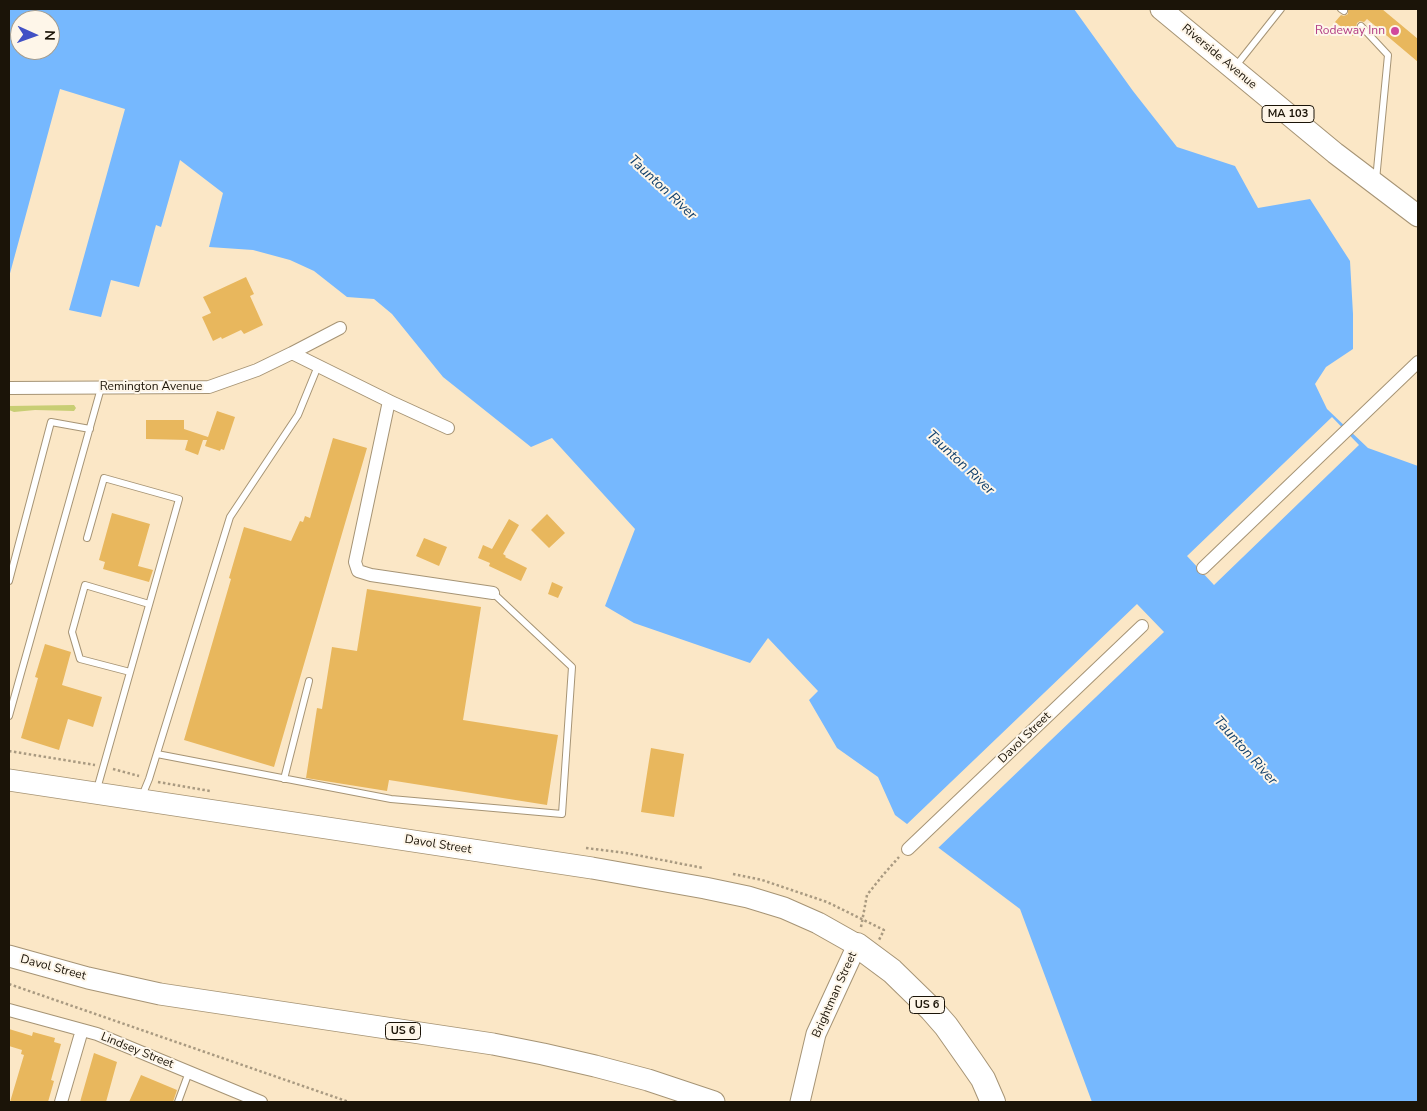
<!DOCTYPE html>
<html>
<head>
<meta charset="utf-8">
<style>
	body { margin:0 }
	#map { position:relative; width:1427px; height:1111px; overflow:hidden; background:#fbe7c6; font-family:"Nunito Sans",sans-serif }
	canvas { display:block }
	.frame { position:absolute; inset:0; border:10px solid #1b1408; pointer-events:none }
	.north { position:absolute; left:10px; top:10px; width:50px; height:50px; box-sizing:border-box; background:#fef6e9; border:1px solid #a39c8f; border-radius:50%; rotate:92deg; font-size:14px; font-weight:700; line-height:20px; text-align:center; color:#1b1408 }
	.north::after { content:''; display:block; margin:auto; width:18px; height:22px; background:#4151c5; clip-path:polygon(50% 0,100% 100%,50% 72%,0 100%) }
</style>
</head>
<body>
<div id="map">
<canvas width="1427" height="1111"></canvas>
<div class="frame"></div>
<div class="north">N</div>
</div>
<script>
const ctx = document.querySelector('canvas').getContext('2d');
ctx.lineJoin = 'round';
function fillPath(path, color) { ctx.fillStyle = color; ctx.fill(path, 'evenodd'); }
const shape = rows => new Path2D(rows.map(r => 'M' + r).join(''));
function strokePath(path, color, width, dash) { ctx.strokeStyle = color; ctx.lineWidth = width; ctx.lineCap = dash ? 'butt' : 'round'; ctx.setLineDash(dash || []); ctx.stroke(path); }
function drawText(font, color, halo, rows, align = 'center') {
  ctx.font = font + ' "Nunito Sans",sans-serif'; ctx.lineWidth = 4; ctx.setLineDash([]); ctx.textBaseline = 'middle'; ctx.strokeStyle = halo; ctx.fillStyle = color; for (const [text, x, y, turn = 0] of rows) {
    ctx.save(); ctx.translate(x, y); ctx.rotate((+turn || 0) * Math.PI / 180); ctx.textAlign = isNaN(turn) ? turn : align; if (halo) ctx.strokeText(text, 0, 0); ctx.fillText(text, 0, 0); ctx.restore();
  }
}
const green = shape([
	[74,405,76,408,74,411,35,410,14,412,9,410,9,406]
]);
const water = shape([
	[9,9,1074,9,1133,91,1177,147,1235,166,1258,208,1310,199,1350,261,1353,314,1353,349,1326,367,1315,384,1327,409,1368,448,1418,466,1418,1102,1092,1102,1020,909,895,815,878,777,837,748,809,700,818,691,768,638,750,663,634,623,605,606,635,529,552,438,531,447,443,377,392,314,374,299,347,297,314,271,290,260,253,250,209,247,223,193,180,160,161,227,156,225,139,287,111,280,101,317,69,310,125,109,60,89,9,277],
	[20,20,50,20,50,50,20,50]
]);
const pier = shape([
	[1332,417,1359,445,1214,585,1187,556],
	[1137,604,1164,632,937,849,905,826]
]);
const building = shape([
	[1348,9,1382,9,1418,39,1418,62,1367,19,1364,22,1360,21,1357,23,1356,27,1358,30,1353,36,1335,22,1341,15,1344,16,1348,14],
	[246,277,254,294,250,296,263,325,244,334,241,330,222,339,221,337,213,341,202,317,211,313,203,297],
	[217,411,235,417,224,450,221,449,220,451,205,446,207,440,203,440,198,455,185,450,188,440,146,439,146,420,184,420,184,429,208,437],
	[333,438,367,448,274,767,184,740,231,579,229,578,244,527,291,541,300,521,303,522,305,516,310,518],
	[112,513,150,524,138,566,153,570,149,582,103,569,105,562,99,560],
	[547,514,565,533,549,548,531,530],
	[509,519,519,525,503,554,506,556,505,557,527,568,521,581,489,566,490,563,478,558,483,545,492,549],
	[424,538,447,547,439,566,416,556],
	[552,582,563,587,558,598,548,594],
	[367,589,481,607,463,720,558,735,547,805,389,780,387,791,306,778,317,708,322,709,332,647,357,651],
	[45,644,71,652,62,685,102,697,93,727,68,719,59,750,21,738,38,678,35,677],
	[651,748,684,754,674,817,641,812],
	[9,1029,32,1036,33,1032,55,1038,54,1042,61,1044,51,1080,54,1081,48,1102,10,1102,24,1055,21,1054,22,1050,9,1046],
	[94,1053,117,1062,106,1102,80,1102],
	[141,1075,177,1090,173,1102,129,1102]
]);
const path = shape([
	[9,751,95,765],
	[113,769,139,776],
	[158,782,210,791],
	[586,848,626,853,703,868],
	[733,874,762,880,827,902,884,930,879,940],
	[861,927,867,895,883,875,899,857],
	[9,984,349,1102]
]);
const service = shape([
	[1341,9,1344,11],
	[1361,26,1388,55,1376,180],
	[1235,67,1281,9],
	[87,538,104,478,179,499,97,789],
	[9,581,51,422,90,429],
	[130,672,80,659,72,632,85,585,149,604],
	[9,716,101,388],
	[157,754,391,799,562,814,572,667,493,593],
	[284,779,309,681],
	[142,796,149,779,230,517,298,415,318,366],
	[178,1102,189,1072]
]);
const minor = shape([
	[292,353,389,401,355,562,358,571,371,575,493,593],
	[9,388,209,387,257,370,292,353,340,328],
	[389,401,448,428],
	[1203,568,1418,362],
	[908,849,1142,626],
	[9,1010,97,1034,261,1102],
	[61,1102,82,1030]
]);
const secondary = shape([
	[800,1102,816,1034,857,945]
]);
const primary = shape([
	[1161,9,1335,153,1418,216]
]);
const trunk = shape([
	[9,780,592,868,705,888,748,897,784,908,818,923,857,945],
	[9,956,88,978,160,994,493,1044,543,1054,595,1066,648,1080,714,1102]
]);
const motorway = shape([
	[857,945,892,971,932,1010,946,1026,972,1063,983,1079,993,1102]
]);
const markers = [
	[1395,31,5,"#d1479c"]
];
const shields = [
	[1288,114,52],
	[927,1005,35],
	[403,1031,35]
];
const shieldNames = [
	["MA 103",1288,114],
	["US 6",927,1005],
	["US 6",403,1031]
];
const hotelNames = [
	["Rodeway Inn",1385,31]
];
const streetNames = [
	["Riverside Avenue",1219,57,40],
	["Remington Avenue",151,387],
	["Davol Street",1025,738,-44],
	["Davol Street",438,845,9],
	["Davol Street",53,968,15],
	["Brightman Street",835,995,-66],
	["Lindsey Street",137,1051,22]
];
const waterNames = [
	["Taunton River",662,188,43],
	["Taunton River",960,463,43],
	["Taunton River",1245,751,48]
];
fillPath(green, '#c8ce74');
fillPath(water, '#76b8fe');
fillPath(pier, '#fbe7c6');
fillPath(building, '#e8b75d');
strokePath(service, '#a69475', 8);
strokePath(minor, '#a69475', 14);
strokePath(secondary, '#a69475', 21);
strokePath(primary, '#a69475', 23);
strokePath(trunk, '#a69475', 23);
strokePath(motorway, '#a69475', 26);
strokePath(path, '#a99a81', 2.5, [2.5, 2.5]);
strokePath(service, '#fff', 6);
strokePath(minor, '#fff', 12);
strokePath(secondary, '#fff', 19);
strokePath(primary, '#fff', 21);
strokePath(trunk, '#fff', 21);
strokePath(motorway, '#fff', 24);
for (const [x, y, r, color] of markers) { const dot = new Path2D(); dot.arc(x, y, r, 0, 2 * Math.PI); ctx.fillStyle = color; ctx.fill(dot); strokePath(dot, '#fef6e9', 2); }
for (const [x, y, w] of shields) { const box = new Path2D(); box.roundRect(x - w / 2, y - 8.5, w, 17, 4); ctx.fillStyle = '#fef6e9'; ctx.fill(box); strokePath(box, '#1b1408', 1); }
drawText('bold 11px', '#1b1408', null, shieldNames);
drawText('12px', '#b23c85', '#fef6e9', hotelNames, 'right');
drawText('12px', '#1b1408', '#fef6e9', streetNames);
drawText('italic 14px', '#11406c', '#fef6e9', waterNames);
</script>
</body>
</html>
